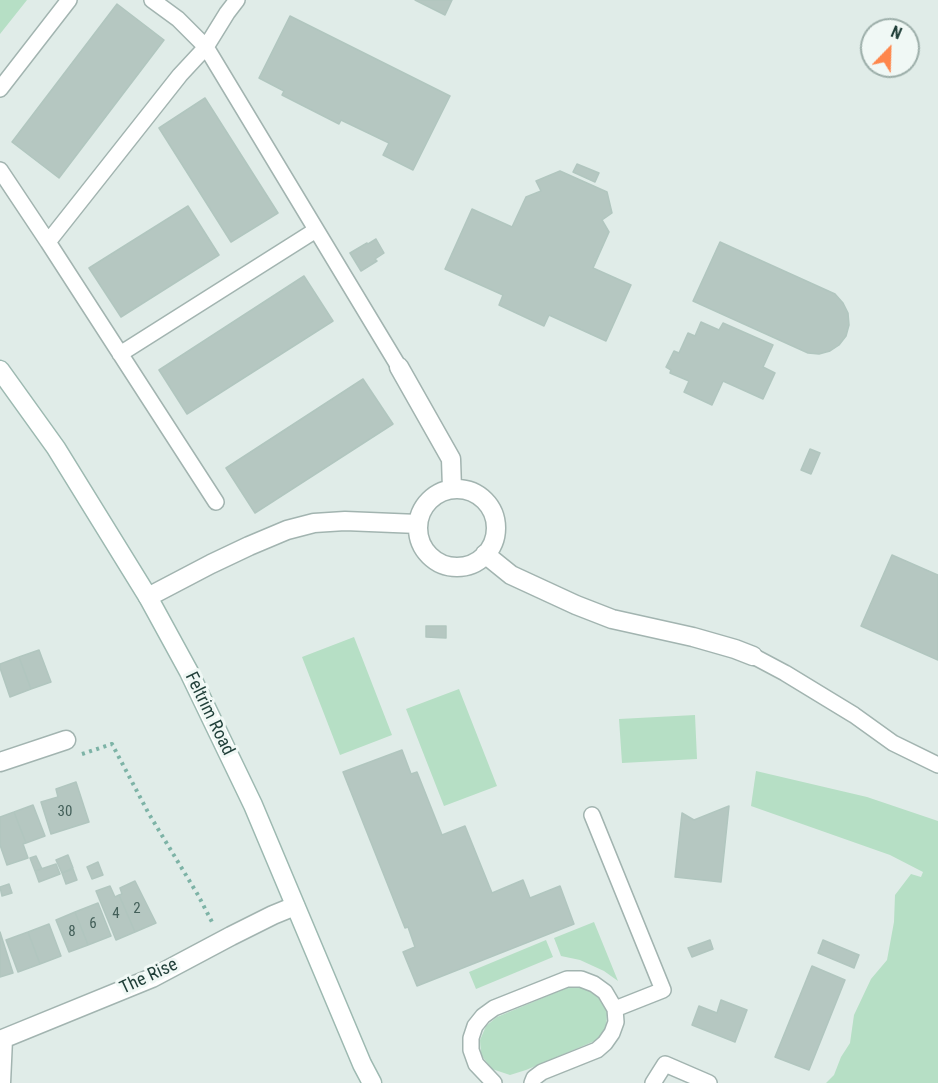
<!DOCTYPE html>
<html>
<head>
<meta charset="utf-8">
<style>
	body { margin:0 }
	#map { position:relative; width:938px; height:1083px; overflow:hidden; background:#e0ece8; font-family:"Roboto Condensed",sans-serif }
	canvas { display:block }
	.north { position:absolute; left:860px; top:18px; width:60px; height:60px; box-sizing:border-box; background:#f0f8f5; border:2px solid #9caea9; border-radius:50%; rotate:23deg; font-size:16px; font-weight:700; line-height:24px; text-align:center; color:#1f3e38 }
	.north::after { content:''; display:block; margin:auto; width:21px; height:27px; background:#fe864b; clip-path:polygon(50% 0,100% 100%,50% 72%,0 100%) }
</style>
</head>
<body>
<div id="map">
<canvas width="938" height="1083"></canvas>
<div class="north">N</div>
</div>
<script>
const ctx = document.querySelector('canvas').getContext('2d');
ctx.lineJoin = 'round';
function fillPath(path, color) { ctx.fillStyle = color; ctx.fill(path, 'evenodd'); }
const shape = rows => new Path2D(rows.map(r => 'M' + r).join(''));
function strokePath(path, color, width, dash) { ctx.strokeStyle = color; ctx.lineWidth = width; ctx.lineCap = dash ? 'butt' : 'round'; ctx.setLineDash(dash || []); ctx.stroke(path); }
function drawText(font, color, halo, rows, align = 'center') {
  ctx.font = font + ' "Roboto Condensed",sans-serif'; ctx.lineWidth = 6; ctx.setLineDash([]); ctx.textBaseline = 'middle'; ctx.strokeStyle = halo; ctx.fillStyle = color; for (const [text, x, y, turn = 0] of rows) {
    ctx.save(); ctx.translate(x, y); ctx.rotate((+turn || 0) * Math.PI / 180); ctx.textAlign = isNaN(turn) ? turn : align; if (halo) ctx.strokeText(text, 0, 0); ctx.fillText(text, 0, 0); ctx.restore();
  }
}
const green = shape([
	[0,0,27,0,0,34],
	[354,637,392,735,340,755,302,657],
	[459,689,497,786,444,806,406,709],
	[695,715,697,759,622,763,619,719],
	[756,771,867,797,938,821,938,1083,826,1083,834,1075,841,1057,850,1043,854,1015,871,979,887,960,894,922,895,895,911,874,921,877,923,872,890,855,751,806],
	[594,922,618,981,604,971,580,960,561,956,554,938],
	[546,940,553,957,476,989,469,972],
	[569,987,582,987,593,993,603,1002,607,1013,606,1029,597,1040,526,1070,510,1075,492,1069,481,1055,480,1040,486,1026,497,1017]
]);
const building = shape([
	[415,0,452,0,445,15,415,0],
	[117,4,164,40,59,178,12,142,117,4],
	[290,16,450,96,413,170,383,155,389,143,341,120,339,124,282,95,284,91,259,78,290,16],
	[205,98,278,213,231,242,159,128,205,98],
	[577,164,599,173,595,182,573,172,577,164],
	[560,171,607,192,612,213,602,220,609,232,593,268,631,285,606,341,549,315,544,326,499,305,503,295,445,269,472,209,512,227,526,197,541,191,536,181,560,171],
	[188,206,219,255,121,317,89,268,188,206],
	[376,239,384,253,375,259,377,261,361,271,350,253,367,243,368,244,376,239],
	[720,242,835,294,843,303,848,313,849,325,846,336,839,345,830,351,819,354,808,353,693,301,720,242],
	[304,276,333,321,187,414,159,370,304,276],
	[701,322,719,330,723,323,773,345,763,367,775,373,763,399,723,381,712,405,684,392,689,381,670,373,671,370,666,367,674,351,679,353,688,333,695,336,701,322],
	[363,379,393,424,255,513,226,468,363,379],
	[810,449,820,453,811,474,801,470,810,449],
	[892,555,938,575,938,660,861,626,892,555],
	[426,626,446,626,446,638,426,637,426,626],
	[39,650,51,682,31,689,19,657,39,650],
	[19,657,31,689,10,697,0,668,0,664,19,657],
	[402,750,411,774,417,772,442,835,465,826,492,893,523,880,530,898,560,886,574,924,417,986,403,952,415,947,408,927,405,928,343,772,402,750],
	[76,782,89,822,51,834,41,802,58,797,56,789,76,782],
	[33,805,45,836,26,843,14,812,33,805],
	[729,806,721,882,675,877,682,813,694,820,729,806],
	[14,812,26,843,23,844,28,858,7,865,0,845,0,817,14,812],
	[68,855,73,868,62,873,56,860,68,855],
	[36,856,42,869,35,871,30,858,36,856],
	[98,862,103,875,92,879,87,867,98,862],
	[56,864,60,874,39,882,35,871,56,864],
	[73,869,77,880,66,884,62,873,73,869],
	[135,881,156,923,135,932,119,895,122,894,120,888,135,881],
	[9,884,12,893,2,896,0,887,9,884],
	[110,886,115,897,119,895,135,932,116,940,96,891,110,886],
	[98,903,111,936,88,945,75,912,98,903],
	[75,912,88,945,69,952,56,920,75,912],
	[49,924,61,956,40,964,28,932,49,924],
	[0,932,13,973,0,977,0,932],
	[28,932,40,964,18,972,6,940,28,932],
	[710,940,713,949,692,957,688,948,710,940],
	[823,940,859,955,854,968,818,953,823,940],
	[812,966,845,980,809,1070,775,1057,812,966],
	[721,1000,747,1010,735,1042,692,1025,699,1006,717,1013,721,1000]
]);
const path = shape([
	[82,754,112,744,149,814,198,895,212,922]
]);
const lane = shape([
	[152,0,178,19,206,47,399,367],
	[0,89,69,0],
	[0,170,48,242],
	[120,354,316,230],
	[216,502,48,242,180,75,206,47,227,13,237,0],
	[753,656,785,673,854,715,893,743,938,765],
	[592,815,663,990,615,1009],
	[494,1083,476,1064,471,1050,471,1038,475,1026,483,1016,494,1008,567,979,581,979,594,984,605,992,615,1009,616,1022,612,1033,605,1043,597,1050,542,1072,534,1078,532,1083],
	[653,1083,665,1064,709,1083]
]);
const street = shape([
	[399,367,451,459,452,489],
	'418 528a39 39 0 1 1 78 0a39 39 0 1 1-78 0Z',
	[485,554,511,575,576,605,612,619,693,637,735,649,753,656],
	[148,597,211,564,249,546,287,530,314,523,345,521,418,524],
	[0,762,66,740],
	[0,1040,152,978,231,936,273,915,295,906],
	[1,1083,3,1039]
]);
const secondary = shape([
	[0,370,56,448,148,597,189,672,253,805,362,1064,372,1083]
]);
const numberNames = [
	["30",65,812],
	["2",137,909],
	["4",116,914],
	["6",93,924],
	["8",72,932]
];
const streetNames = [
	["Feltrim Road",209,714,64],
	["The Rise",149,977,-25]
];
fillPath(green, '#b6dfc5');
fillPath(building, '#b5c7c1');
strokePath(building, '#b1c6bf', 1.5);
strokePath(lane, '#a2b4b0', 18);
strokePath(street, '#a2b4b0', 21);
strokePath(secondary, '#9db9b1', 21);
strokePath(path, '#7db3a6', 4, [3, 4.5]);
strokePath(lane, '#fff', 15);
strokePath(street, '#fff', 18);
strokePath(secondary, '#fff', 18);
drawText('15px', '#44605a', null, numberNames);
drawText('18px', '#1f3e38', '#f0f8f5', streetNames);
</script>
</body>
</html>
